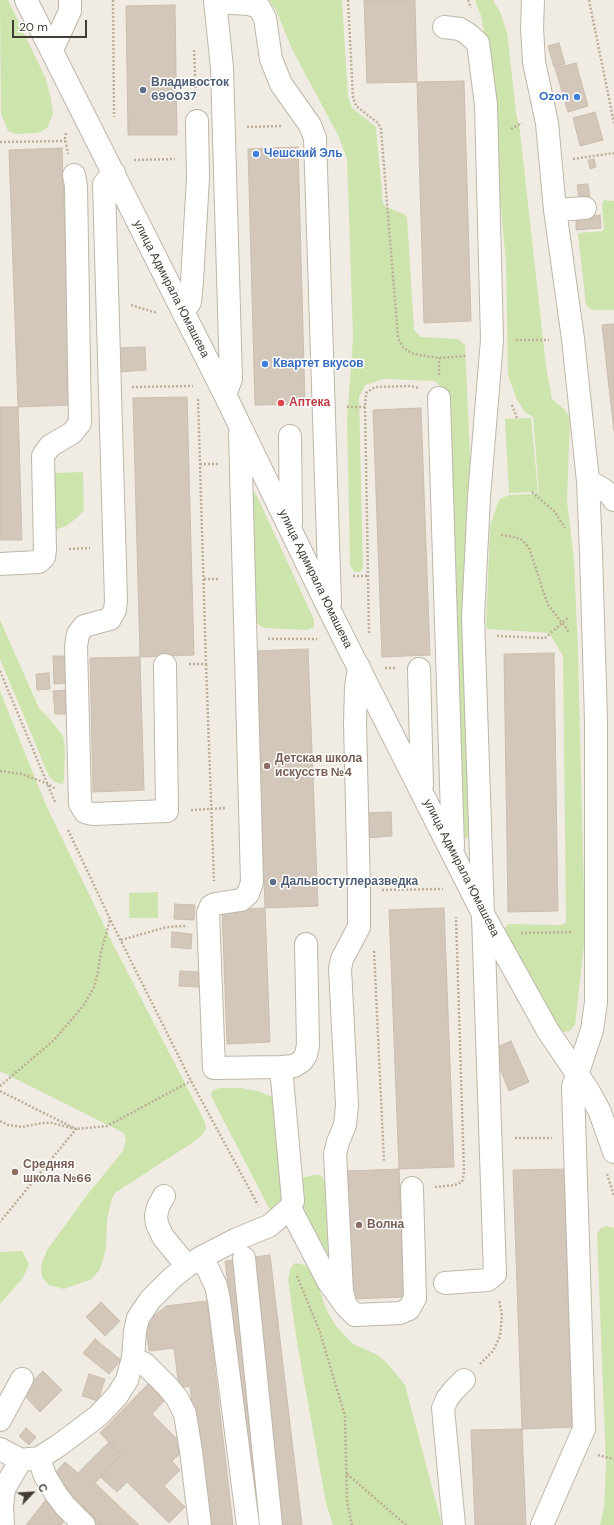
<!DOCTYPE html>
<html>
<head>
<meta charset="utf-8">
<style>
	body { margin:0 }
	#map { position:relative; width:614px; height:1525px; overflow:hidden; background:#f1ece3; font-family:"DM Sans",sans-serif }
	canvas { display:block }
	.north { position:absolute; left:12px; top:1473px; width:40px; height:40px; -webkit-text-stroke:3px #fff; paint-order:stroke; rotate:65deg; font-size:11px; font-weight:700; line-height:16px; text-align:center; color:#423c34 }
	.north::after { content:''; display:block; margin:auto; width:14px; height:18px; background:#423c34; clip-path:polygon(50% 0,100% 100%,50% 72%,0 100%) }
	.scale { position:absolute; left:12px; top:20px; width:75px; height:18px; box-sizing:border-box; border:2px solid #423c34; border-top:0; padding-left:5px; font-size:12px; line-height:14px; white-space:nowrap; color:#423c34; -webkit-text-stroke:3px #fff; paint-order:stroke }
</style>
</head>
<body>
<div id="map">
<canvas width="614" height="1525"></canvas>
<div class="north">С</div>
<div class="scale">20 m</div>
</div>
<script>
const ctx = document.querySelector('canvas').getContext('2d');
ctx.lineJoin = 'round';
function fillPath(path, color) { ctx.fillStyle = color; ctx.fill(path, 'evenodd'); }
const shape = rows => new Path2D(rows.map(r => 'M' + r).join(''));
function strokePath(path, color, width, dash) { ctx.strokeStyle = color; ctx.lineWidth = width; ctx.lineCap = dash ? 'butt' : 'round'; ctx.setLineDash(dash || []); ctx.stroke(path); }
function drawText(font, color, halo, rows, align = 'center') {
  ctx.font = font + ' "DM Sans",sans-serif'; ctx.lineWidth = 3; ctx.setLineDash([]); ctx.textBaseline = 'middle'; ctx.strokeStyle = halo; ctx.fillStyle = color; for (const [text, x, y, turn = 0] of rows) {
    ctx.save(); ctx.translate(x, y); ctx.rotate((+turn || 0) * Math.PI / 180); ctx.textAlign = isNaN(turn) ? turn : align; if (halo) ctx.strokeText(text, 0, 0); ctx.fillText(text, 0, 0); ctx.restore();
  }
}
const green = shape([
	[0,0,8,0,46,79,51,99,53,114,47,128,38,133,16,134,8,131,1,113],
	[269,0,342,0,348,96,352,108,376,127,383,203,386,207,404,214,407,217,414,330,421,337,458,339,465,345,472,498,471,819,468,838,463,838,445,391,435,381,384,379,365,385,359,397,363,568,360,572,354,572,350,565,347,420,353,338,347,159,339,137,292,49,276,10],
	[475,0,493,0,500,12,507,32,516,112,520,131,546,366,552,399,565,410,570,418,567,501,574,560,578,653,585,936,575,1025,570,1031,564,1032,559,1031,504,936,505,928,508,924,560,925,566,923,563,656,549,633,488,629,486,627,490,526,497,505,500,499,509,495,531,494,539,492,533,417,525,412,516,398,508,375,506,262,484,33,481,16],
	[604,200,614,201,614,310,592,310,586,305,578,235,579,233,602,231,604,229,602,204],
	[531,418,538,492,509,493,505,419],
	[83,472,84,510,77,518,66,526,55,530,52,473],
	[252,491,254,492,257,496,314,620,314,627,307,630,265,628,259,625,255,619],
	[0,620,39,708,48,717,63,736,65,748,64,780,63,784,57,783,50,778,45,767,0,659],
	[0,691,46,805,114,946,204,1120,206,1128,203,1134,192,1143,115,1193,112,1198,107,1220,106,1249,100,1269,92,1279,64,1289,49,1285,42,1277,41,1265,47,1250,87,1195,123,1151,126,1140,124,1133,0,1071],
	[158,892,158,918,129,918,129,893],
	[219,1088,241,1088,257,1091,271,1096,276,1101,286,1195,272,1212,269,1208,211,1096,212,1091],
	[313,1175,320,1175,328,1183,338,1275,300,1209,300,1180,302,1178],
	[607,1226,614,1228,614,1525,600,1525,604,1508,606,1465,597,1234,601,1228],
	[22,1251,29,1264,23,1278,0,1304,0,1252],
	[295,1263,305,1265,313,1273,319,1288,326,1309,336,1326,353,1344,376,1354,387,1363,405,1385,442,1525,333,1525,326,1503,297,1342,288,1280,290,1269]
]);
const building = shape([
	[364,0,415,0,417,82,367,83,364,0],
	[175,5,177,135,128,135,126,6,175,5],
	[559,43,565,64,554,67,548,46,559,43],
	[576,63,588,106,568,112,555,68,576,63],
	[464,81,471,321,424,323,417,82,464,81],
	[595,112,603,140,580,146,573,118,595,112],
	[298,147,305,404,255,405,248,149,298,147],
	[62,148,71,405,18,407,9,150,62,148],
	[594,159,596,167,590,169,588,160,594,159],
	[588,184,590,197,579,199,577,185,588,184],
	[600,215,601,228,576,230,576,218,600,215],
	[614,324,614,431,602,325,614,324],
	[145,347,146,370,119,372,117,348,145,347],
	[187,397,194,655,140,657,133,398,187,397],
	[0,407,18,407,22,540,0,540,0,407],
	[421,408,430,655,382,657,373,410,421,408],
	[308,649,318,906,265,908,255,651,308,649],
	[554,653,558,911,508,912,504,654,554,653],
	[53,656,66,656,67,683,54,684,53,656],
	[140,657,144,790,93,792,90,658,140,657],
	[49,673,50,689,37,690,36,674,49,673],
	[65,690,66,714,55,714,53,691,65,690],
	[391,812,392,836,366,838,365,813,391,812],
	[175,904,195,905,194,920,174,919,175,904],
	[265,908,270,1042,227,1044,222,910,265,908],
	[444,908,454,1167,399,1169,389,910,444,908],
	[172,932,192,934,191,949,171,947,172,932],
	[180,971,200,972,199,987,179,986,180,971],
	[511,1041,529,1082,509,1091,492,1049,511,1041],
	[399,1169,404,1297,352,1299,347,1171,399,1169],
	[567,1169,577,1427,522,1429,513,1170,567,1169],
	[270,1255,302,1525,258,1525,225,1261,270,1255],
	[207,1301,233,1525,206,1525,190,1386,179,1388,174,1348,149,1351,146,1330,154,1316,166,1306,207,1301],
	[101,1302,120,1321,105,1336,86,1317,101,1302],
	[95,1339,121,1360,109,1374,83,1353,95,1339],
	[43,1371,62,1390,40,1412,21,1392,43,1371],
	[89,1374,105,1379,98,1401,82,1396,89,1374],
	[149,1383,166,1399,152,1414,186,1448,172,1461,180,1470,164,1486,185,1507,169,1523,127,1482,117,1492,100,1477,121,1455,100,1433,149,1383],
	[26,1428,36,1437,29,1445,19,1436,26,1428],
	[522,1429,526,1525,475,1525,471,1430,522,1429],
	[109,1442,121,1455,95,1483,139,1525,102,1525,52,1476,65,1462,78,1473,109,1442],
	[48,1497,68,1518,61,1525,26,1525,48,1497],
	[83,1506,102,1525,71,1525,68,1522,83,1506]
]);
const path = shape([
	[113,0,114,117],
	[348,0,353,97,356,106,378,123,381,129,398,338,403,347,408,351,414,354,439,358,467,356],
	[468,0,471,8],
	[589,0,614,123],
	[194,50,196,97],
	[247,127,282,126],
	[511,129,522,123],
	[66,133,65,138,68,154],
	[0,142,65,141],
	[573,159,614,153],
	[134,160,175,159],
	[131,305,157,313],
	[516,340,549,340],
	[439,375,439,358],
	[132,387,193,386],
	[512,405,517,418],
	[347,407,365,407],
	[200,464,218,464],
	[532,492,555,512,565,528],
	[501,535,515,537,522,540,529,548,548,605,567,629,568,632],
	[69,549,90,548],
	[353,576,369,576],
	[204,579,220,579],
	[369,633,365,407,366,393,375,387,410,386,419,388],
	[497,636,545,638,569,617],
	[268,639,317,639],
	[189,664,206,664,198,398],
	[206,664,214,881],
	[385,668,396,668],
	[0,671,55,802],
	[0,771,22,774,46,783,56,789],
	[191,810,226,808],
	[68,830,110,919,191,1081,258,1205],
	[382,890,443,889],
	[521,933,572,932],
	[121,940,167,927,186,926],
	[374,951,384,1162],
	[0,1086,54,1040,84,1005,94,987,98,972,101,952,110,920],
	[0,1091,76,1129,0,1222],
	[0,1121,8,1125,22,1127,42,1123,52,1123,76,1129,107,1126,191,1081],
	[515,1138,552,1138],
	[607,1174,614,1196],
	[435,1187,455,1185,462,1182,464,1172,456,917],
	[297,1276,320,1332,345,1416,347,1502,352,1525],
	[480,1364,493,1351,500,1336,502,1315,499,1300],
	[598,1455,614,1459],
	[347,1474,406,1525]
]);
const minor = shape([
	[26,0,225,395,330,611,482,912,548,1031,588,1090,600,1112,614,1152],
	[215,0,222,68,231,379,225,395],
	[533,0,532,28,534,62,547,123,555,210,573,339,588,481,591,553,596,720,596,1002,592,1030,573,1087,584,1429,542,1525],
	[215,2,248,4,259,7,265,18,271,59,281,84,310,125,315,138,330,603],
	[444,27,460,29,468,34,478,43,486,105,492,340,479,497,473,617,495,1274,488,1280,445,1283],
	[52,50,70,11,70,0],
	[114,173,104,184,116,601,115,610,110,619,84,626,78,634,76,646,80,804,85,812,93,814,167,811,165,665],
	[555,210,585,208],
	[183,312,190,302,192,281,198,178,197,121],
	[439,398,453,847],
	[240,433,252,882,248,894,241,900,215,904,211,906,208,913,214,1068,281,1067,294,1066,302,1061,306,1055,308,1045,306,944],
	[290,436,291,524],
	[588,481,601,488,611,495,614,500],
	[0,564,39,562,44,557,45,550,43,456,50,446,72,433,80,423,76,186,74,175],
	[419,669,422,786],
	[164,1196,158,1207,156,1216,157,1224,163,1237,187,1266],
	[290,1208,328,1281,346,1306,355,1315,400,1313,409,1309,415,1298,412,1188],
	[200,1258,208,1269,216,1286,219,1300,248,1525],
	[244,1258,271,1525],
	[346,1306,342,1292,335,1154,338,1142,345,1125,347,1105,340,969,342,959,359,927,359,890,355,723,356,688,359,667],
	[133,1358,145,1364,168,1387,177,1398,185,1414,191,1451,200,1525],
	[0,1420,22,1379],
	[0,1449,21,1460,39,1458,58,1446,98,1416,117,1396,127,1380,133,1358,135,1331,138,1318,150,1300,172,1278,187,1266,200,1258,237,1239,269,1226,290,1208,293,1201,281,1067],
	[39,1458,45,1476,56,1494,65,1506,84,1525],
	[3,1525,2,1507,4,1489,21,1460],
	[454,1525,443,1408,447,1399,453,1391,464,1380]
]);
const markers = [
	[143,90,4,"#5c6f8a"],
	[577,97,4,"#3f7fe0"],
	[256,154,4,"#3f7fe0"],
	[265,364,4,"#3f7fe0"],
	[281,403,4,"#e0444e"],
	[267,766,4,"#8d6e63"],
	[273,882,4,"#5c6f8a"],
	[15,1172,4,"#8d6e63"],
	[359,1225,4,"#8d6e63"]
];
const serviceNames = [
	["Владивосток",151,83],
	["690037",151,97],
	["Дальвостуглеразведка",281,882]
];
const shopNames = [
	["Ozon",569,97,"right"],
	["Чешский Эль",264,154],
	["Квартет вкусов",273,364]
];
const streetNames = [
	["улица Адмирала Юмашева",171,289,63],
	["улица Адмирала Юмашева",315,579,64],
	["улица Адмирала Юмашева",461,868,63]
];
const healthNames = [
	["Аптека",289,403]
];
const educationNames = [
	["Детская школа",275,759],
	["искусств №4",275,773],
	["Средняя",23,1165],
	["школа №66",23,1179],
	["Волна",367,1225]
];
fillPath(green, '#cee4ad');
fillPath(building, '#d2c7b9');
strokePath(building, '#ccbead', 1);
strokePath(minor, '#bfb6a9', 24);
strokePath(path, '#bdae98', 2.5, [2, 2]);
strokePath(minor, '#fff', 22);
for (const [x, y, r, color] of markers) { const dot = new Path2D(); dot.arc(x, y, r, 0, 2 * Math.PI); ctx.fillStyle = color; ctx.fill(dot); strokePath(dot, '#fff', 1.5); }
drawText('bold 12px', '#4e5e75', '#fff', serviceNames, 'left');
drawText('bold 12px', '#366cbe', '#fff', shopNames, 'left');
drawText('12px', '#423c34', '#fff', streetNames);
drawText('bold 12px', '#be3a42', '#fff', healthNames, 'left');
drawText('bold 12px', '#785e54', '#fff', educationNames, 'left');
</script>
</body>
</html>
